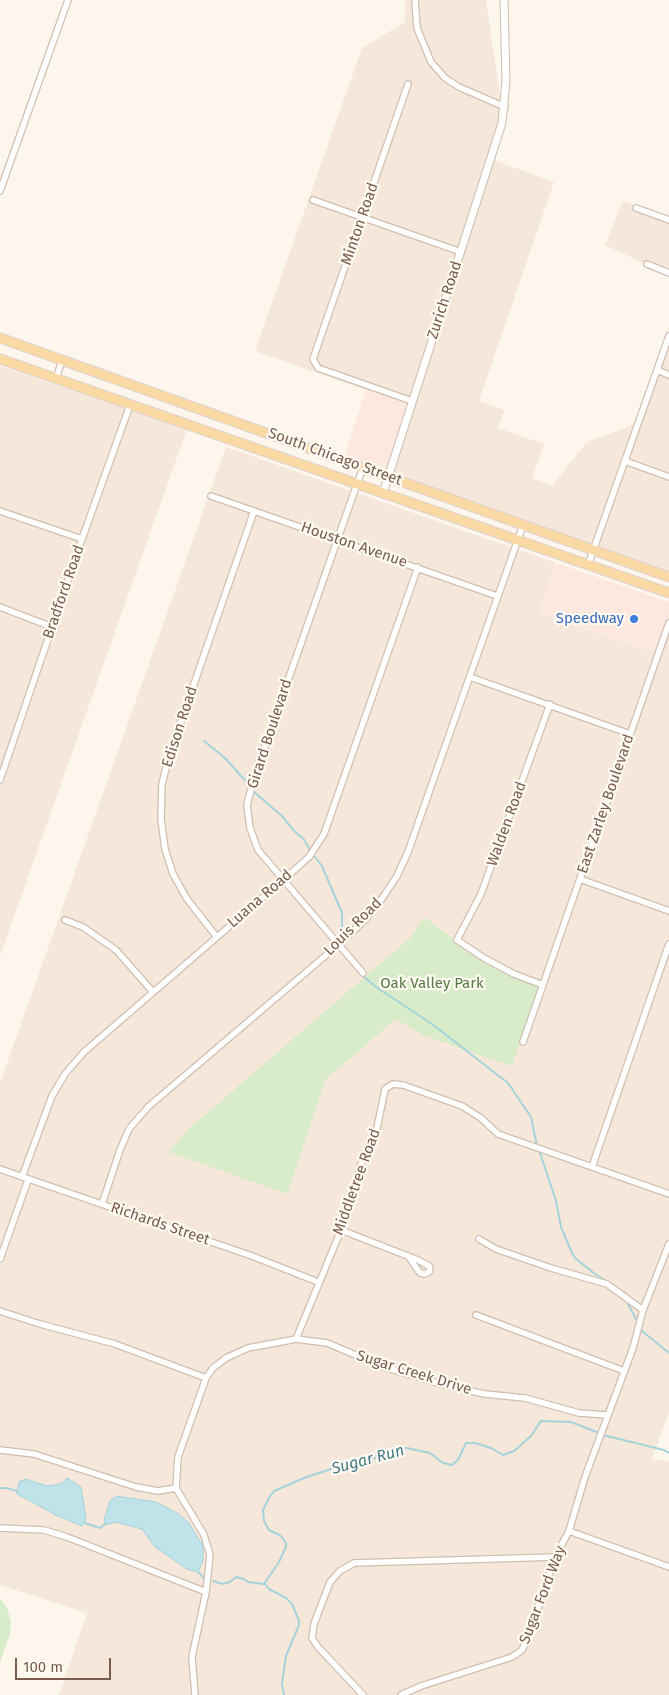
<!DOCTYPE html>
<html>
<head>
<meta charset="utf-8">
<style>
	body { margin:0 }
	#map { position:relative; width:669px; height:1695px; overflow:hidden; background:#fdf6ec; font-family:"Fira Sans",sans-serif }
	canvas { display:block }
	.scale { position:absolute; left:15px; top:1658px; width:96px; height:22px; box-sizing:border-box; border:2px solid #7a5c4d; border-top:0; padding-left:6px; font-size:15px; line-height:18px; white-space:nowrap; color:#7a5c4d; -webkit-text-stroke:4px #fffaf3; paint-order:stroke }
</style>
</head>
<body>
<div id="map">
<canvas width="669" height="1695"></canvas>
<div class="scale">100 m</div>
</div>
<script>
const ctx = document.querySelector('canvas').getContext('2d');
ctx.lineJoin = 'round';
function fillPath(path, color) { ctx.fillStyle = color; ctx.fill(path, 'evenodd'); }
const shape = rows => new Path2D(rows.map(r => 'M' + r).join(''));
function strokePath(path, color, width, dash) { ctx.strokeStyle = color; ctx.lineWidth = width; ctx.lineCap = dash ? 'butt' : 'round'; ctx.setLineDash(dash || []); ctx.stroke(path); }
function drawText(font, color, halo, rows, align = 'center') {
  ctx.font = font + ' "Fira Sans",sans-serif'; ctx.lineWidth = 4.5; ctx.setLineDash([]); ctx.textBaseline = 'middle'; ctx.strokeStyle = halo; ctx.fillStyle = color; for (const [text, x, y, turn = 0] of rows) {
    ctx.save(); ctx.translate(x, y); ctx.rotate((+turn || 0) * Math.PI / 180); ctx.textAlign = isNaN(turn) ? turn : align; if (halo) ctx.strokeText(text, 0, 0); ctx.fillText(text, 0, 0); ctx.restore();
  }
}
const residential = shape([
	[405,0,486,0,502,110,488,158,554,182,479,401,504,410,498,428,544,444,532,478,552,486,587,442,635,424,669,327,669,574,391,475,412,406,255,351,362,48,405,22],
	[623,201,669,218,669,275,605,245],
	[0,366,187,429,0,956],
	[226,447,556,563,539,613,652,652,669,608,669,1412,652,1460,669,1461,669,1695,59,1695,87,1613,0,1585,0,1083]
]);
const commercial = shape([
	[366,390,409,405,387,473,344,458],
	[556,563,669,602,669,608,652,652,539,613]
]);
const green = shape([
	[424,917,484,961,511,976,540,986,512,1066,420,1034,396,1019,325,1080,287,1194,169,1152,191,1127,409,939],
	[0,1598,7,1608,11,1622,10,1634,0,1662]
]);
const water = shape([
	[67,1478,81,1487,86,1519,82,1526,56,1515,17,1494,19,1482,26,1479,46,1486,61,1484,67,1478],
	[116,1496,156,1502,177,1513,188,1522,203,1546,203,1561,198,1572,187,1569,155,1547,142,1529,115,1522,106,1525,104,1520,110,1501,116,1496]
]);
const stream = shape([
	[204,741,225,758,250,786],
	[253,791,282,816,295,832,303,838,310,850],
	[315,857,322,866,342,913,342,934],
	[363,976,376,987,432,1024,508,1083,531,1117,537,1146],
	[540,1153,556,1201,561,1227,572,1253,575,1258,595,1274,606,1281],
	[628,1304,636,1319],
	[642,1331,669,1353],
	[603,1435,664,1450,669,1453],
	[0,1488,6,1488,17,1491],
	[85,1523,100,1528,106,1523],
	[198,1572,204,1578],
	[213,1581,223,1584,230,1582,236,1577,244,1579,248,1582,264,1584],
	[264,1584,279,1562,286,1547,286,1543,281,1536,269,1530,264,1521,263,1510,269,1498,274,1491,304,1478,346,1464,350,1464,364,1459,385,1457,392,1451,407,1448,430,1453,443,1463,452,1465,458,1460,466,1443,475,1443,491,1448,503,1455,514,1451,531,1436,541,1421,571,1422,599,1433],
	[265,1584,269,1589,286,1598,292,1604,299,1621,299,1625,286,1656,282,1684,284,1695]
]);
const minor = shape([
	[415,0,417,28,431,62,445,78,459,87,505,107],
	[408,84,313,359,318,368,412,401],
	[0,191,68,0],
	[313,200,461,252],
	[636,208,669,220],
	[647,264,669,273],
	[657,370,669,375],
	[56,379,62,360],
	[625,461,669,477],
	[363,467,254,777,247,805,250,828,258,850,363,973],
	[211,496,497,596],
	[0,511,82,539],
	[588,565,669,336],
	[0,607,52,627],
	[470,677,630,734],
	[0,780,82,539,130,405],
	[580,879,669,911],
	[65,920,83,927,116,950,153,992],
	[216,936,187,899,173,874,165,849,161,819,162,784,169,756,254,511],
	[543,985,514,974,484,958,457,940,481,894,550,704],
	[523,1042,669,623],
	[592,1167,669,944],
	[0,1169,252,1256,318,1282],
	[22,1177,52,1096,65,1074,84,1052,283,880,309,857,324,834,418,567],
	[102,1204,120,1150,129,1129,148,1107,338,945,365,920,381,900,397,876,408,852,523,525],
	[341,1230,418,1260,429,1266,430,1269,429,1272,425,1274,420,1273,408,1256],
	[479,1239,496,1249,551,1268,607,1284,643,1310],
	[0,1259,28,1180],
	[0,1311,40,1324,115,1344,206,1378],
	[476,1315,624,1371],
	[296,1339,341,1230,361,1164,376,1133,385,1089,393,1084,403,1085,462,1106,481,1118,498,1134,669,1194],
	[0,1450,34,1454,136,1487,158,1491,176,1488],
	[0,1528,44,1530,67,1537,206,1592],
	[569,1531,669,1567],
	[195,1695,192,1657,206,1592,210,1555,204,1535,176,1488,178,1457,206,1378,213,1368,226,1358,248,1348,296,1339,327,1343,384,1367,451,1387,485,1394,525,1398,579,1413,607,1415],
	[363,1695,318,1647,312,1638,314,1624,330,1582,340,1571,354,1563,555,1557],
	[401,1695,421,1686,512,1657,522,1650,528,1637,555,1557,569,1531,585,1477,633,1348,643,1310,669,1244]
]);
const tertiary = shape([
	[383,493,502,123,506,81,504,0]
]);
const primary = shape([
	[0,338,669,577],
	[0,359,669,593]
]);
const markers = [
	[634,619,5,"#3f7fe0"]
];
const streetNames = [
	["Minton Road",360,224,-71],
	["Zurich Road",445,300,-72],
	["South Chicago Street",335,457,20],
	["Houston Avenue",354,545,19],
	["Bradford Road",64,592,-71],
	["Edison Road",180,727,-72],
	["Girard Boulevard",270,734,-72],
	["East Zarley Boulevard",606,804,-71],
	["Walden Road",507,824,-70],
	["Luana Road",260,899,-41],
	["Louis Road",353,927,-45],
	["Middletree Road",357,1182,-70],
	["Richards Street",160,1224,19],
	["Sugar Creek Drive",414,1373,17],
	["Sugar Ford Way",543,1595,-69]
];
const shopNames = [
	["Speedway",624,619]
];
const parkNames = [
	["Oak Valley Park",432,984]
];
const waterNames = [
	["Sugar Run",368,1460,-15]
];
fillPath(residential, '#f5e8da');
fillPath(commercial, '#fde8e0');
fillPath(green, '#d8ecc9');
fillPath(water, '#bfe3e8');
strokePath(water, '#a5d3da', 1);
strokePath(stream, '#a5d3da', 2);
strokePath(minor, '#d1beb0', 8);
strokePath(tertiary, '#d1beb0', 9);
strokePath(primary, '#dad1cd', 11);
strokePath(minor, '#fff', 5.5);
strokePath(tertiary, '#fff', 7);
strokePath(primary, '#fbd9a5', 9);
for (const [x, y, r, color] of markers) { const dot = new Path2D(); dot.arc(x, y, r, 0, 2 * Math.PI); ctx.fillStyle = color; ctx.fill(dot); strokePath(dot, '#fffaf3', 2); }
drawText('15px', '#7a5c4d', '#fffaf3', streetNames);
drawText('15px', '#366cbe', '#fffaf3', shopNames, 'right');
drawText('15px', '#537a41', '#fffaf3', parkNames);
drawText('italic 16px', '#437c86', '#fffaf3', waterNames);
</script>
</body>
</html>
